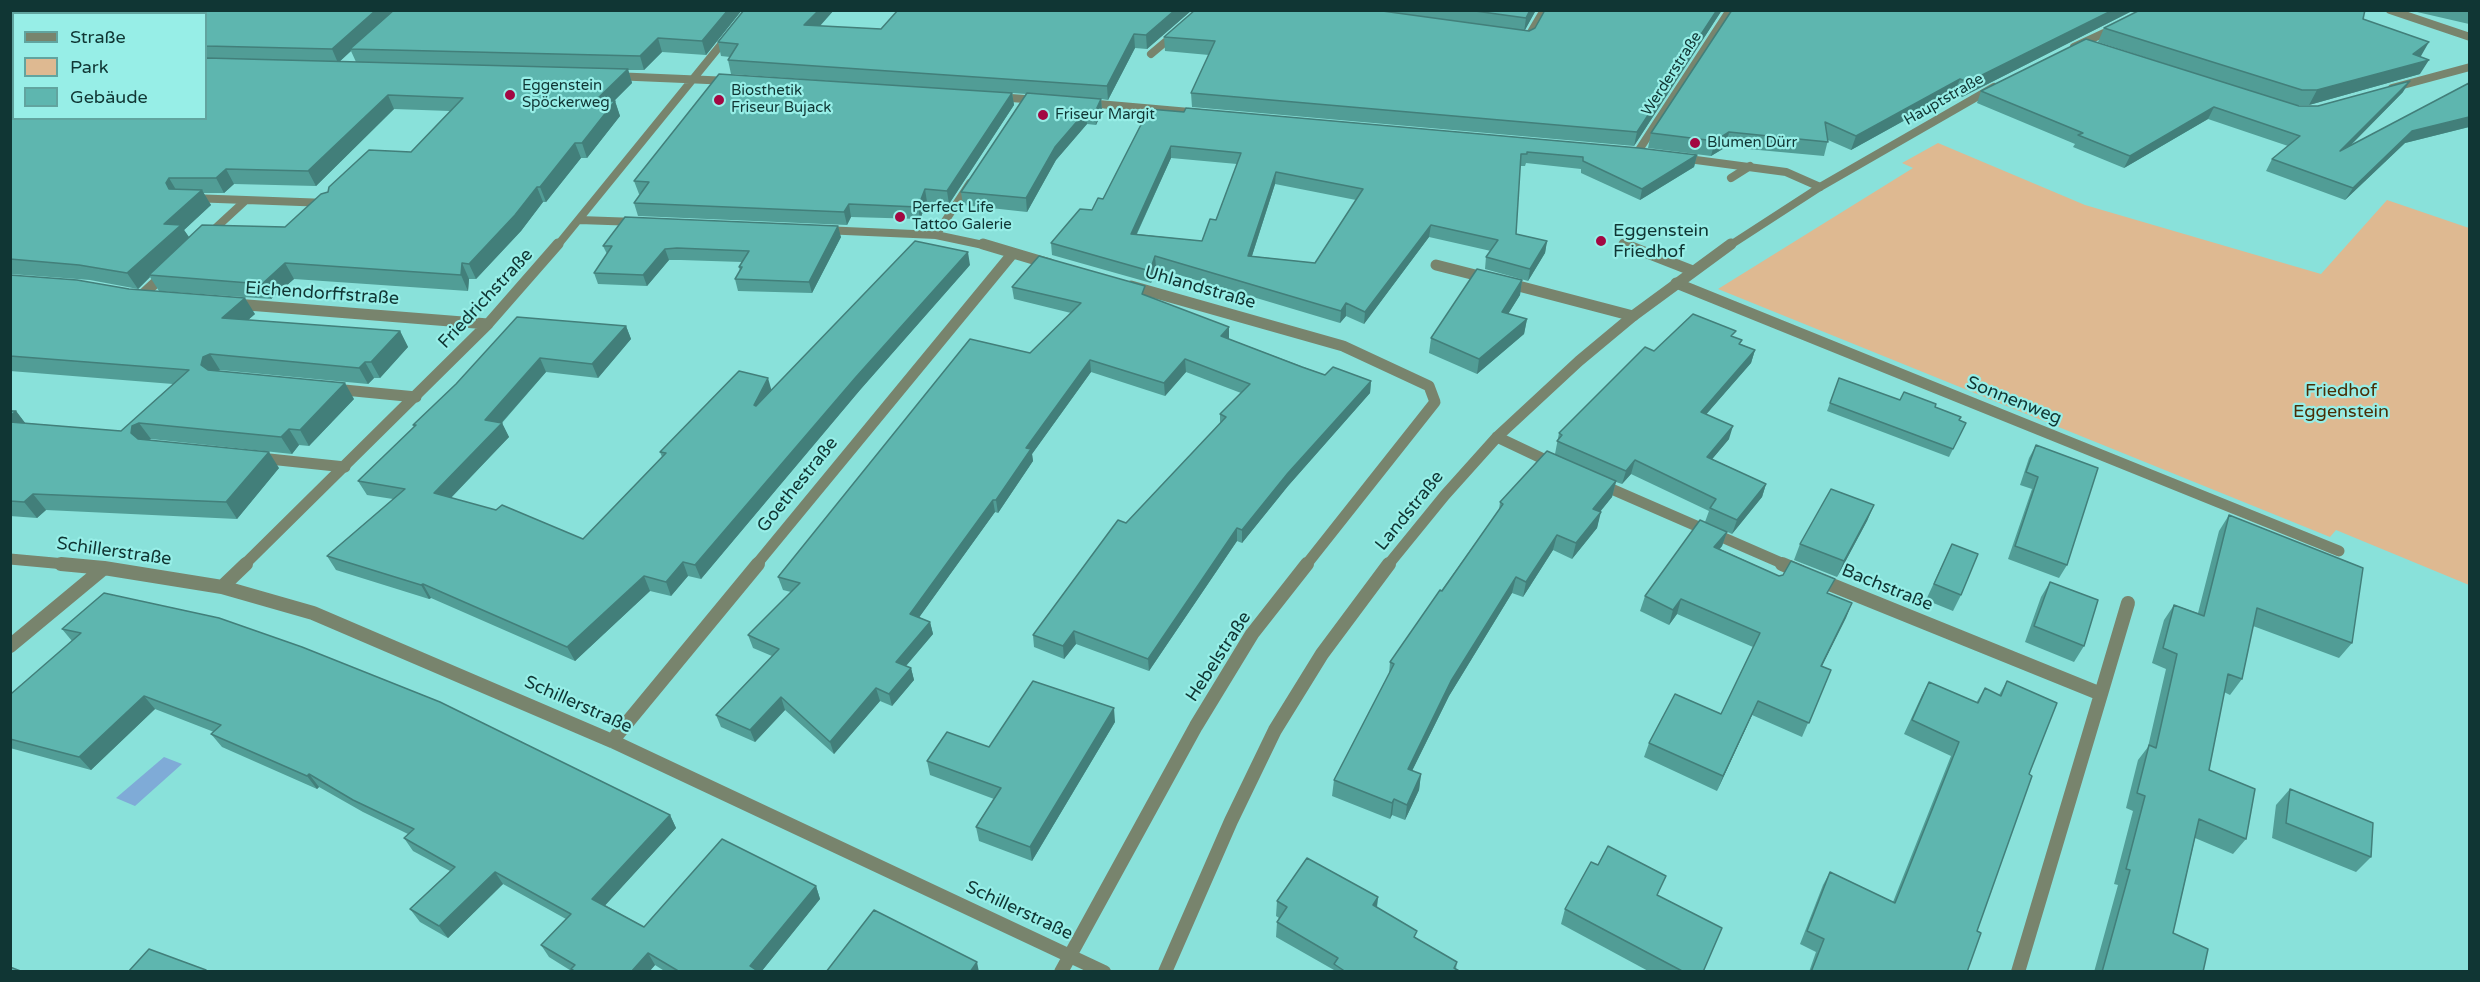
<!DOCTYPE html>
<html>
<head>
<meta charset="utf-8">
<style>
	body { margin:0 }
	#map { position:relative; width:2480px; height:982px; overflow:hidden; background:#89e1da; font-family:"Varela Round",sans-serif }
	canvas { display:block }
	.frame { position:absolute; inset:0; border:12px solid #103634; pointer-events:none }
	.legend { position:absolute; left:12px; top:12px; width:195px; height:108px; box-sizing:border-box; background:#97eee7; border:2px solid #61a49f; margin:0; padding:8px 10px; list-style:none; font-size:18px; color:#103634 }
	.legend li { display:flex; align-items:center; gap:12px; height:30px }
	.legend b { width:30px; border:2px solid #61a49f }
</style>
</head>
<body>
<div id="map">
<canvas width="2480" height="982"></canvas>
<div class="frame"></div>
<ul class="legend">
<li><b style="height:8px;background:#78846d"></b>Straße</li>
<li><b style="height:16px;background:#deb991"></b>Park</li>
<li><b style="height:16px;background:#5eb6af"></b>Gebäude</li>
</ul>
</div>
<script>
const ctx = document.querySelector('canvas').getContext('2d');
ctx.lineJoin = 'round';
function fillPath(path, color) { ctx.fillStyle = color; ctx.fill(path, 'evenodd'); }
const shape = rows => new Path2D(rows.map(r => 'M' + r).join(''));
function strokePath(path, color, width, dash) { ctx.strokeStyle = color; ctx.lineWidth = width; ctx.lineCap = dash ? 'butt' : 'round'; ctx.setLineDash(dash || []); ctx.stroke(path); }
function drawText(font, color, halo, rows, align = 'center') {
  ctx.font = font + ' "Varela Round",sans-serif'; ctx.lineWidth = 4.5; ctx.setLineDash([]); ctx.textBaseline = 'middle'; ctx.strokeStyle = halo; ctx.fillStyle = color; for (const [text, x, y, turn = 0] of rows) {
    ctx.save(); ctx.translate(x, y); ctx.rotate((+turn || 0) * Math.PI / 180); ctx.textAlign = isNaN(turn) ? turn : align; if (halo) ctx.strokeText(text, 0, 0); ctx.fillText(text, 0, 0); ctx.restore();
  }
}
const green = shape([
	[1938,143,2085,205,2321,274,2387,200,2469,228,2469,585,2336,530,2330,537,1718,289,1913,168,1902,163]
]);
const water = shape([
	[164,757,182,764,135,806,116,798]
]);
const serviceFar1 = shape([
	[1731,178,1750,166],
	[190,198,246,200],
	[208,235,246,200,327,203],
	[1624,244,1628,246]
]);
const service = shape([
	[1624,244,1693,271],
	[1436,265,1487,278],
	[1507,283,1633,316],
	[140,297,166,273],
	[334,389,416,397],
	[260,458,345,467]
]);
const minorFar2 = shape([
	[2390,10,2470,37],
	[1522,38,1527,39,1544,10],
	[1151,54,1176,33],
	[613,76,731,81],
	[2392,88,2470,67],
	[997,97,1039,100],
	[1087,103,1201,113],
	[1637,153,1730,10],
	[1681,158,1786,172,1820,187],
	[579,220,637,222],
	[823,230,936,235,988,246],
	[936,235,970,183],
	[557,246,728,36]
]);
const minorFar1 = shape([
	[983,244,1050,264],
	[1676,283,2339,551],
	[1131,286,1343,346,1429,386,1435,402,1306,565],
	[235,304,488,324],
	[1497,437,1554,464],
	[1600,484,1786,565],
	[10,559,76,565],
	[244,565,488,324,558,244],
	[756,565,1013,253]
]);
const minor = shape([
	[61,564,104,568,222,587,313,613,612,741,1104,972],
	[1782,564,1801,572],
	[1817,579,2101,694,2018,972],
	[222,587,246,564],
	[10,646,104,568],
	[2101,694,2128,603],
	[612,741,758,564],
	[1061,972,1196,726,1252,634,1307,564]
]);
const tertiaryFar2 = shape([
	[2074,47,2115,28],
	[1729,246,1820,187,1994,87]
]);
const tertiaryFar1 = shape([
	[1388,565,1445,495,1497,437,1579,361,1633,316,1731,244]
]);
const tertiary = shape([
	[1165,972,1231,821,1275,730,1322,654,1389,564]
]);
const wall = shape([
	[10,10,742,10,706,55,662,52,644,70,628,70,632,83,614,101,615,101,620,116,587,158,581,158,546,202,543,202,521,231,476,279,469,279,468,291,294,279,271,299,159,291,150,277,138,289,90,280,11,274],
	[206,14,206,118,14,118],
	[351,51,356,62,339,62],
	[394,109,450,111,411,152,328,192,285,227,189,237,184,230,211,205,203,193,224,193,234,184,316,186],
	[834,10,820,26,881,29,1192,10,1147,49,1135,48,1108,100,1101,99,1102,112,1096,125,1087,124,1056,160,1027,212,963,205,961,192,1026,94,1012,93,1014,105,949,204,927,202,920,219,851,217,847,225,638,216,634,203,641,194,639,194,634,181,900,86,731,74,728,60,730,57,721,56,718,42],
	[1195,10,1536,10,1524,31,1529,31,1535,28,1545,10,1722,10,1634,146,1192,107,1191,93,1209,55,1165,51,1164,37],
	[2134,10,1962,97,1954,93,1851,150,1828,140,1824,156,1726,147,1711,156,1648,148,1651,133],
	[2411,10,2469,10,2469,24,2417,12],
	[2363,19,2421,56,2420,56,2420,74,2309,105,2296,105,2299,106,2318,106,2403,92,2350,146,2469,83,2469,127,2405,143,2345,200,2266,171,2272,159,2288,146,2208,119,2124,168,2073,147,2075,144,1977,103,1981,91,2206,77,2098,42,2104,28],
	[1149,109,1697,155,1694,167,1640,200,1581,173,1581,169,1526,163,1525,166,1520,166,1516,234,1547,241,1545,253,1528,281,1485,269,1486,257,1491,251,1429,237,1364,324,1346,316,1340,323,1156,268,1151,283,1052,255,1051,243,1092,210,1103,199],
	[1171,158,1237,164,1216,220,1202,241,1137,234],
	[1275,184,1356,200,1315,263,1252,256],
	[841,237,812,293,738,291,735,279,740,271,739,267,742,262,681,260,669,260,647,286,598,284,594,273,607,254,603,246],
	[970,265,860,390,701,579,688,576,671,596,650,591,575,661,431,598,429,599,336,570,327,556,393,499,367,495,358,481,414,427,413,425,456,384,626,326,631,339,598,378,546,372,502,423,509,437,451,498,583,539,662,457,660,452,772,390],
	[10,275,255,314,248,320,400,331,408,347,380,378,374,378,368,384,220,370,218,371,354,399,309,446,299,445,292,454,151,439,149,440,279,468,237,519,46,510,37,518,10,516,10,411,16,411,25,423,121,431,173,384,10,371],
	[1522,280,1520,295,1508,314,1527,319,1524,334,1477,374,1429,353,1431,338],
	[1012,287,1145,295,1229,339,1325,375,1371,381,1370,393,1288,486,1242,543,1237,541,1149,671,1076,644,1064,659,1034,647,1033,635,1126,523,1220,424,1220,414,1241,393,1186,372,1165,396,1091,372,1032,454,1033,461,998,513,995,512,919,617,930,622,933,634,906,666,911,668,914,680,892,706,880,701,834,754,785,710,755,742,721,727,716,715,772,656,753,648,748,635,791,592,783,590,778,577,1030,353,1071,313,1014,299],
	[1734,337,1741,344,1755,350,1751,363,1706,414,1729,439,1712,459,1766,484,1762,497,1732,534,1705,522,1709,511,1631,474,1622,484,1616,482,1612,497,1600,512,1597,528,1572,559,1553,550,1523,597,1512,593,1449,696,1412,771,1421,774,1419,790,1405,820,1392,815,1390,819,1332,796,1334,780,1389,674,1390,662,1499,510,1500,502,1555,454,1559,433,1654,351],
	[1839,378,1900,400,1935,407,1959,421,1966,423,1949,457,1827,411],
	[2036,445,2067,565,2059,578,2008,559,2032,489,2020,485,2029,458],
	[1874,505,1867,521,1837,577,1794,560,1800,544],
	[2229,515,2352,643,2339,658,2253,626,2242,679,2230,695,2224,692,2209,770,2246,839,2233,854,2195,838,2173,933,2203,972,2094,972,2118,885,2114,884,2133,811,2126,808,2138,760,2148,747,2166,669,2152,663,2164,620,2174,605,2198,613,2219,531],
	[1727,532,1722,546,1720,549,1779,576,1828,593,1852,603,1822,666,1831,670,1802,737,1752,715,1717,791,1644,757,1649,743,1721,714,1753,647,1677,614,1669,625,1640,611,1645,596],
	[1952,544,1961,595,1953,611,1926,600],
	[2050,582,2084,646,2074,662,2025,642,2041,597],
	[104,593,670,815,676,828,605,905,644,927,816,886,820,899,761,972,666,972,655,965,649,972,573,972,549,957,541,945,566,919,503,884,448,938,420,922,410,909,450,871,413,851,404,838,408,834,363,812,319,787,317,789,222,747,211,734,214,732,155,709,91,770,10,748,10,692,12,693,72,641,62,629],
	[2007,681,2029,774,1977,931,1967,972,1809,972,1816,952,1800,944,1823,885,1830,872,1893,902,1951,756,1904,734,1922,695,1929,682,1976,703,1985,688,1999,695],
	[1115,722,1032,861,979,841,976,827,994,799,930,775,927,761,989,747],
	[2290,789,2371,857,2356,872,2272,838,2276,805],
	[1658,895,1703,972,1650,972,1561,924,1565,909],
	[1378,897,1377,908,1416,938,1457,962,1456,969,1461,972,1333,972,1334,970,1276,937,1277,922,1279,918,1276,916,1277,901]
]);
const shadedWall = shape([
	[376,10,398,10,350,49,351,51,338,63,332,49],
	[728,10,742,10,706,55,702,41],
	[819,10,834,10,808,39,804,25],
	[1175,10,1192,10,1147,49,1146,35],
	[1530,10,1536,10,1524,32,1526,18],
	[1717,10,1722,10,1634,146,1637,132],
	[2113,10,2134,10,1962,97,1968,82],
	[1134,34,1135,48,1108,100,1107,86],
	[658,38,662,52,644,70,640,56],
	[2429,42,2421,56,2406,66,2429,60,2420,74,2309,105,2317,90,2413,54],
	[628,69,632,83,600,115,595,101],
	[1960,79,1954,93,1851,150,1856,136],
	[2410,81,2403,92,2333,163,2340,151],
	[1012,93,1014,105,949,204,947,191],
	[388,95,394,109,316,186,308,171],
	[1101,99,1102,112,1096,125,1095,112],
	[615,101,620,116,587,158,582,143],
	[2214,107,2208,119,2124,168,2130,156],
	[1086,111,1087,124,1056,160,1027,212,1026,198,1055,147],
	[2469,117,2469,127,2405,143,2345,200,2353,188,2412,131],
	[1729,132,1726,147,1711,156,1715,141],
	[575,143,581,158,546,202,540,187],
	[1171,146,1171,158,1131,246,1131,234],
	[1697,155,1694,167,1640,200,1642,189],
	[226,169,234,184,224,193,216,178],
	[1276,172,1275,184,1248,268,1248,256],
	[169,178,178,193,175,198,166,183],
	[537,187,543,202,521,231,476,279,469,264],
	[925,189,927,202,920,219,918,207],
	[202,190,211,205,184,230,191,240,149,275,150,277,138,289,127,273,164,224],
	[849,204,851,217,847,225,844,212],
	[1431,225,1429,237,1364,324,1365,312],
	[838,226,841,237,812,293,809,282],
	[1547,241,1545,253,1528,281,1530,269],
	[665,249,669,260,647,286,643,275],
	[968,252,970,265,860,390,701,579,695,565,856,377],
	[1155,256,1156,268,1151,283,1150,271],
	[285,263,294,279,271,299,262,284],
	[462,263,469,279,468,291,461,275],
	[1522,280,1520,295,1500,327,1502,312],
	[245,298,255,314,232,334,222,318],
	[1346,303,1346,316,1340,323,1341,311],
	[1527,319,1524,334,1477,374,1479,359],
	[626,326,631,339,598,378,592,364],
	[1229,327,1229,339,1221,336],
	[400,331,408,347,380,378,371,362],
	[1755,350,1751,363,1697,425,1701,412],
	[210,354,220,370,213,373,201,365,203,357],
	[540,358,546,372,496,429,502,423,509,437,442,507,434,493,485,420],
	[1185,359,1186,372,1165,396,1164,383],
	[1090,360,1091,372,1032,454,1033,461,998,513,996,500,1026,448],
	[365,362,374,378,368,384,359,368],
	[768,378,772,392,758,419,754,405],
	[1371,381,1370,393,1288,486,1242,543,1242,530,1288,473],
	[345,383,354,399,309,446,300,430],
	[16,411,29,428,10,429,10,416],
	[139,423,151,439,144,442,143,450,131,433,132,426],
	[1733,426,1729,439,1703,470,1707,457],
	[289,429,299,445,292,454,281,437],
	[269,452,279,468,237,519,226,502],
	[1635,460,1631,474,1622,484,1626,471],
	[1616,481,1612,497,1589,525,1593,509],
	[1766,484,1762,497,1732,534,1737,520],
	[33,494,46,510,37,518,24,502],
	[993,500,995,512,913,626,910,614],
	[1874,505,1867,521,1837,577,1844,561],
	[1601,512,1597,528,1572,559,1576,543],
	[1237,528,1237,541,1149,671,1148,659],
	[1727,532,1722,546,1709,561,1714,547],
	[1557,535,1553,550,1523,597,1526,582],
	[683,562,688,576,671,596,666,582],
	[644,576,650,591,575,661,567,647],
	[1516,577,1512,593,1449,696,1405,785,1408,769,1451,681],
	[423,584,431,598,429,599,421,585],
	[1681,599,1677,614,1669,625,1673,610],
	[1852,603,1846,618,1815,680,1821,666],
	[930,622,933,634,899,674,896,662],
	[1074,631,1076,644,1064,659,1063,646],
	[911,668,914,680,892,706,889,694],
	[876,688,880,701,834,754,830,742],
	[144,696,155,709,91,770,79,757],
	[781,697,785,710,755,742,750,730],
	[1758,701,1752,715,1717,791,1723,776],
	[1114,708,1115,722,1032,861,1030,847],
	[309,774,319,787,317,789,307,776],
	[1421,774,1419,790,1405,820,1407,805],
	[1394,799,1392,815,1390,819,1392,803],
	[670,815,676,828,600,911,592,899],
	[495,872,503,884,448,938,439,926],
	[816,886,820,899,761,972,753,972,750,966],
	[1378,897,1376,912,1373,905],
	[648,953,655,965,649,972,631,972],
	[977,962,979,972,970,972]
]);
const building = shape([
	[10,10,376,10,332,49,206,46,206,14,14,14,14,118,206,118,206,58,628,69,595,101,615,101,582,143,575,143,540,187,537,187,515,215,469,264,462,263,461,275,285,263,262,284,149,275,202,225,285,227,321,194,328,192,329,187,369,150,411,152,463,98,388,95,308,171,226,169,216,178,169,178,166,183,169,189,202,190,164,224,181,225,127,273,79,265,10,259,10,10],
	[394,10,728,10,702,41,658,38,640,56,350,49,394,10],
	[744,10,819,10,804,25,881,29,898,10,1175,10,1146,35,1134,34,1107,86,728,60,738,44,718,42,744,10],
	[1195,10,1375,10,1529,31,1535,28,1545,10,1717,10,1637,132,1191,93,1215,41,1164,37,1195,10],
	[1468,10,1530,10,1526,18,1468,10],
	[1732,10,2113,10,1968,82,1960,79,1856,136,1825,122,1828,142,1729,132,1715,141,1651,133,1732,10],
	[2140,10,2365,10,2363,19,2429,42,2413,54,2429,60,2317,90,2302,90,2104,28,2140,10],
	[2086,39,2299,106,2318,106,2410,81,2340,151,2469,83,2469,117,2412,131,2353,188,2272,159,2300,136,2214,107,2130,156,2078,135,2083,133,1981,91,2086,39],
	[719,74,1012,93,947,191,925,189,918,207,849,204,844,212,634,203,649,182,634,181,719,74],
	[1027,93,1101,99,1095,112,1086,111,1055,147,1026,198,961,192,1027,93],
	[1186,108,1639,148,1697,155,1642,189,1583,161,1583,157,1527,152,1527,154,1521,154,1516,234,1547,241,1530,269,1486,257,1498,240,1431,225,1365,312,1346,303,1341,311,1155,256,1150,271,1051,243,1080,209,1092,210,1098,198,1103,199,1149,109,1184,112,1186,108],
	[1171,146,1241,153,1216,220,1210,219,1202,241,1131,234,1171,146],
	[1276,172,1363,189,1315,263,1248,256,1276,172],
	[625,217,838,226,809,282,735,279,742,267,739,267,749,251,677,248,665,249,643,275,594,273,612,246,603,246,625,217],
	[915,241,968,252,856,377,695,565,683,562,666,582,644,576,567,647,423,584,421,585,327,556,405,489,358,481,416,425,413,425,456,384,517,317,626,326,592,364,540,358,485,420,502,423,434,493,496,510,502,505,583,539,666,453,660,452,739,371,768,378,754,405,756,406,915,241],
	[1039,256,1145,286,1142,294,1229,327,1221,336,1302,367,1325,375,1333,367,1371,381,1288,473,1242,530,1237,528,1148,659,1074,631,1063,646,1033,635,1118,520,1126,523,1226,417,1220,414,1250,384,1185,359,1164,383,1090,360,1026,448,1031,449,996,500,993,500,910,614,930,622,896,662,911,668,889,694,876,688,830,742,781,697,750,730,716,715,779,649,748,635,800,583,778,577,970,339,1030,353,1081,303,1012,287,1039,256],
	[1477,269,1522,280,1502,312,1527,319,1479,359,1431,338,1477,269],
	[10,275,77,280,129,289,245,298,222,318,400,331,371,362,365,362,359,368,210,354,203,357,201,365,208,370,345,383,300,430,289,429,281,437,139,423,132,426,131,433,138,439,269,452,226,502,33,494,24,502,10,501,10,422,121,431,189,370,10,356,10,275],
	[1693,314,1736,331,1731,336,1742,340,1739,344,1755,350,1701,412,1733,426,1707,457,1766,484,1737,520,1710,508,1716,499,1635,460,1626,471,1557,441,1562,435,1559,433,1645,347,1654,351,1693,314],
	[1839,378,1900,400,1904,392,1936,404,1935,407,1961,417,1959,420,1966,423,1953,449,1830,403,1839,378],
	[10,411,16,411,10,416,10,411],
	[2036,445,2098,468,2067,565,2015,546,2038,477,2026,472,2036,445],
	[1547,451,1616,481,1593,509,1601,512,1576,543,1557,535,1526,582,1516,577,1451,681,1408,769,1421,774,1407,805,1394,799,1392,803,1334,780,1394,664,1390,662,1440,590,1442,591,1503,504,1500,502,1547,451],
	[1831,489,1874,505,1844,561,1800,544,1831,489],
	[2229,515,2363,568,2352,643,2257,608,2242,679,2228,674,2209,770,2255,789,2246,839,2199,819,2173,933,2208,949,2203,972,2102,972,2130,870,2126,869,2145,796,2137,793,2149,745,2156,748,2177,654,2163,648,2174,605,2204,616,2229,515],
	[1700,520,1727,532,1714,547,1779,576,1783,575,1791,561,1835,579,1827,593,1852,603,1821,666,1831,670,1809,723,1758,701,1723,776,1649,743,1675,694,1721,714,1760,633,1681,599,1673,610,1645,596,1700,520],
	[1952,544,1978,554,1961,595,1934,584,1952,544],
	[2050,582,2098,600,2084,646,2034,626,2050,582],
	[104,593,219,618,302,647,440,702,670,815,592,899,644,927,722,839,816,886,750,966,759,972,680,972,648,953,631,972,576,972,571,969,575,965,541,945,571,914,495,872,439,926,410,909,455,867,404,838,414,829,353,800,309,774,307,776,211,734,221,725,144,696,79,757,10,739,10,692,12,693,81,633,62,629,104,593],
	[1033,681,1114,708,1030,847,976,827,1001,788,927,761,947,732,989,747,1033,681],
	[2007,681,2057,703,2029,774,2032,776,1977,931,1981,933,1967,972,1811,972,1824,939,1807,931,1830,872,1895,903,1959,742,1912,720,1929,682,1978,703,1985,688,2001,696,2007,681],
	[2290,789,2373,823,2371,857,2286,823,2290,789],
	[1608,846,1666,876,1657,895,1722,928,1703,972,1684,972,1565,909,1591,862,1598,865,1608,846],
	[1307,858,1378,897,1373,905,1417,931,1414,937,1457,962,1454,968,1461,972,1346,972,1334,964,1338,958,1277,922,1287,907,1277,901,1307,858],
	[874,910,977,962,970,972,826,972,874,910],
	[149,949,206,970,204,972,128,972,149,949],
	[10,967,23,972,10,972,10,967]
]);
const markers = [
	[510,95,6,"#a30842"],
	[719,100,6,"#a30842"],
	[1043,115,6,"#a30842"],
	[1695,143,6,"#a30842"],
	[900,217,6,"#a30842"],
	[1601,241,6,"#a30842"]
];
const farStreetnames = [
	["Werderstraße",1672,74,-57],
	["Hauptstraße",1944,100,-30]
];
const farPoinames = [
	["Eggenstein",522,86],
	["Spöckerweg",522,103],
	["Biosthetik",731,91],
	["Friseur Bujack",731,108],
	["Friseur Margit",1055,115],
	["Blumen Dürr",1707,143],
	["Perfect Life",912,208],
	["Tattoo Galerie",912,225]
];
const poiNames = [
	["Eggenstein",1613,231],
	["Friedhof",1613,252]
];
const streetNames = [
	["Uhlandstraße",1200,288,16],
	["Eichendorffstraße",322,294,4],
	["Friedrichstraße",486,299,-47],
	["Sonnenweg",2014,401,22],
	["Goethestraße",798,485,-51],
	["Landstraße",1410,511,-51],
	["Schillerstraße",114,552,8],
	["Bachstraße",1887,588,22],
	["Hebelstraße",1219,657,-57],
	["Schillerstraße",578,705,24],
	["Schillerstraße",1019,911,25]
];
const parkNames = [
	["Friedhof",2341,391],
	["Eggenstein",2341,412]
];
fillPath(green, '#deb991');
fillPath(water, '#7fabd7');
strokePath(serviceFar1, '#78846d', 8);
strokePath(service, '#78846d', 11);
strokePath(minorFar2, '#78846d', 8);
strokePath(minorFar1, '#78846d', 11);
strokePath(minor, '#78846d', 14);
strokePath(tertiaryFar2, '#78846d', 8);
strokePath(tertiaryFar1, '#78846d', 11);
strokePath(tertiary, '#78846d', 14);
fillPath(wall, '#519d96');
fillPath(shadedWall, '#427f7a');
fillPath(building, '#5eb6af');
strokePath(building, '#427f7a', 1.5);
for (const [x, y, r, color] of markers) { const dot = new Path2D(); dot.arc(x, y, r, 0, 2 * Math.PI); ctx.fillStyle = color; ctx.fill(dot); strokePath(dot, '#97eee7', 2); }
drawText('15px', '#103634', '#97eee7', farStreetnames);
drawText('15px', '#103634', '#97eee7', farPoinames, 'left');
drawText('18px', '#103634', '#97eee7', poiNames, 'left');
drawText('18px', '#103634', '#97eee7', streetNames);
drawText('18px', '#4a2e06', '#97eee7', parkNames);
</script>
</body>
</html>
